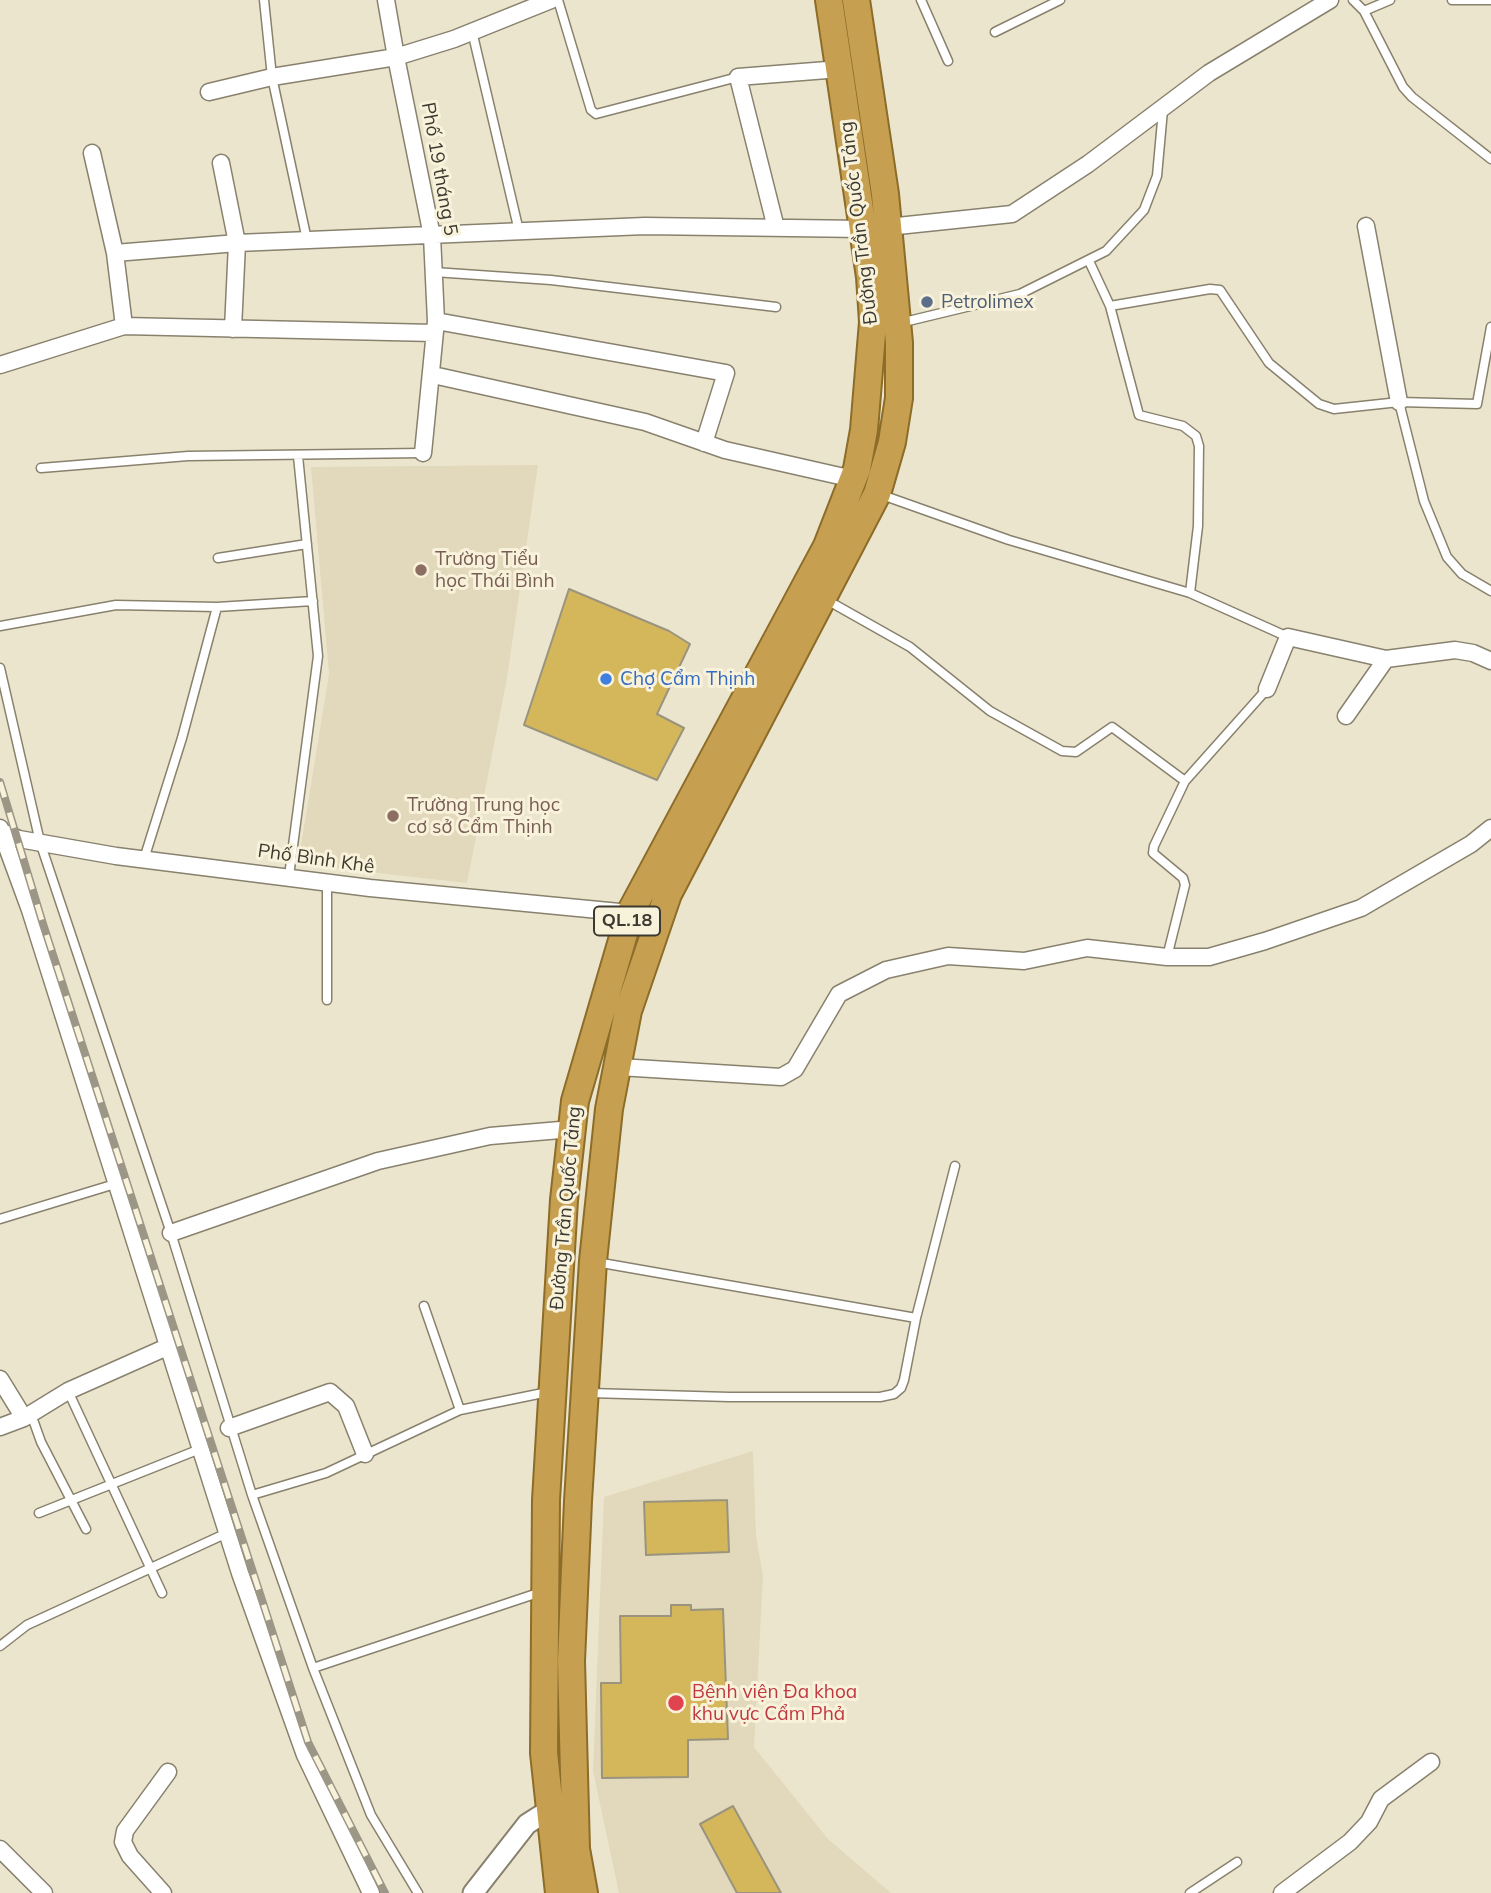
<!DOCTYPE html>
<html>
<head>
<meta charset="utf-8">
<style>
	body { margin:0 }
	canvas { display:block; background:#ece5ce }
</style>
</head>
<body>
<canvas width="1491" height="1893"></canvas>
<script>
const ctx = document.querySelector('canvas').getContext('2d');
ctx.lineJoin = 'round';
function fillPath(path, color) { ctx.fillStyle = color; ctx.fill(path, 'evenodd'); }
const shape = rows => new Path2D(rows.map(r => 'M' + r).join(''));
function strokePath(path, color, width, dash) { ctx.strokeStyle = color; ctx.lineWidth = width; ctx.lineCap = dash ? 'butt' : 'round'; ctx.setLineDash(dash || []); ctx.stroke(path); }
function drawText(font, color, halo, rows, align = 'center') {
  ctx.font = font + ' Mulish,sans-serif'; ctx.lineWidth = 6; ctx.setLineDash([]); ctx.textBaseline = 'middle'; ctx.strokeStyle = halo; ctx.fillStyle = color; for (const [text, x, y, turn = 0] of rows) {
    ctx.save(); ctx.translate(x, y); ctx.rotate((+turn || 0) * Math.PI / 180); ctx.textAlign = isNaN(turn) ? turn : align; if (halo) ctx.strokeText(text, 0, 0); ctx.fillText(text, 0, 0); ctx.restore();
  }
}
const built = shape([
	[538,465,507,678,467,883,298,864,329,674,311,467],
	[753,1451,756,1536,763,1576,754,1747,828,1839,891,1893,619,1893,593,1771,604,1497]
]);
const building = shape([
	[569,589,669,631,690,644,657,714,684,728,657,780,524,725,569,589],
	[727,1500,729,1552,646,1555,644,1502,727,1500],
	[671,1605,691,1605,691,1610,723,1609,728,1739,688,1740,688,1777,602,1778,601,1683,621,1683,620,1616,671,1616,671,1605],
	[733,1806,781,1893,737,1893,700,1824,733,1806]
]);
const service = shape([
	[264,0,272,77,307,240],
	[558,0,591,110,596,114,738,77],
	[921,0,948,61],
	[1353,0,1364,11,1403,87,1412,97,1491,159],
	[1452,0,1491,0],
	[1364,11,1390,0],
	[472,31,519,231],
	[995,32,1060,0],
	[1089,261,1110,306,1210,289,1220,290,1269,363,1319,404,1334,409,1399,402,1477,404,1491,327],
	[434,272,551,280,776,307],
	[1110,306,1139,415,1183,426,1196,436,1199,446,1198,526,1190,593],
	[900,323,1020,294,1106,251,1144,210,1157,176,1163,110],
	[1399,402,1424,501,1447,557,1462,574,1491,591],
	[41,468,188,456,423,453],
	[882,495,1009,540,1190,593,1288,637],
	[218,558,307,544],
	[825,599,910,647,990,711,1062,751,1076,752,1112,727,1185,781],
	[0,626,116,605,217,607,313,601],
	[0,668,40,842,171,1233,252,1495,313,1668,371,1815,418,1893],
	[144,859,182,738,217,607],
	[289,876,318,656,298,456],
	[327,882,327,1000],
	[1167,957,1185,885,1183,878,1153,853,1154,846,1185,781,1267,689],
	[0,1219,115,1184],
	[596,1262,916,1318],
	[424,1306,460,1410],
	[68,1391,162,1593],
	[590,1393,729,1397,880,1397,894,1394,901,1388,904,1380,916,1318,955,1166],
	[31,1414,41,1442,86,1529],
	[252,1495,326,1473,460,1410,548,1392],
	[39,1513,200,1449],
	[0,1646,27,1625,227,1533],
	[313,1668,541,1592],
	[1190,1893,1237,1862]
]);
const minor = shape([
	[209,92,272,77,396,57,386,0],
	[92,153,115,253,124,326],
	[221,163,237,243,233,329],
	[1366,226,1399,402],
	[888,227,1012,214,1088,164,1209,73,1330,0],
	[776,228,738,77,840,69],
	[115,253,237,243,645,226,863,229],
	[436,321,726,373,704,443],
	[0,365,124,326,434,333],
	[433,375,645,422,725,450,853,479],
	[423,453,436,321,432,236,396,57,454,39,551,0],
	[1267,689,1288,637,1386,659],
	[1346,716,1386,659,1455,650,1473,653,1491,661],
	[0,828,30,910,240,1573,305,1755,371,1893],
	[0,831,19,839,116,856,370,888,630,913],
	[619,1067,781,1077,795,1069,839,994,886,970,948,956,1024,961,1087,948,1167,957,1209,957,1265,941,1361,908,1471,844,1491,828],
	[171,1233,378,1161,490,1136,572,1129],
	[0,1379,24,1418],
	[0,1427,24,1418,68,1391,167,1347],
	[229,1428,330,1392,346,1406,365,1454],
	[0,1849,44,1893],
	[163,1893,130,1856,123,1842,125,1831,168,1772],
	[1282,1893,1350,1842,1369,1822,1381,1799,1431,1762]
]);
const tertiary = shape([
	[473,1893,527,1824,549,1810]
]);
const trunk = shape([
	[559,1893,544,1753,546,1500,564,1200,575,1101,630,913,827,546,857,469,864,430,873,322,870,277,829,0],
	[584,1893,576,1849,571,1661,578,1501,593,1261,609,1109,628,1011,668,894,877,494,892,442,899,398,899,343,885,194,856,0]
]);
const rail = shape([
	[0,782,43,924,308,1742,385,1893]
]);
const markers = [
	[927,302,7,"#5c6f8a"],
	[421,570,7,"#8d6e63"],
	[606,679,7,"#3f7fe0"],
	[393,816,7,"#8d6e63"],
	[676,1703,9,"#e0444e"]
];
const shields = [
	[627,921,66]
];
const shieldNames = [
	["QL.18",627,921]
];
const streetNames = [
	["Phố 19 tháng 5",439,169,80],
	["Đường Trần Quốc Tảng",859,223,-97],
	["Phố Bình Khê",316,859,8],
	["Đường Trần Quốc Tảng",566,1208,-85]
];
const serviceNames = [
	["Petrolimex",941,302]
];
const educationNames = [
	["Trường Tiểu",435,559],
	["học Thái Bình",435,581],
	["Trường Trung học",407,805],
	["cơ sở Cẩm Thịnh",407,827]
];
const shopNames = [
	["Chợ Cẩm Thịnh",620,679]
];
const healthNames = [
	["Bệnh viện Đa khoa",692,1692],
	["khu vực Cẩm Phả",692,1714]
];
fillPath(built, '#e2d8bb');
fillPath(building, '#d5b75b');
strokePath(building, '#9a947f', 2);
strokePath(service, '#88816d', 11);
strokePath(minor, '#88816d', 19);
strokePath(tertiary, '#88816d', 23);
strokePath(trunk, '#8c6c29', 30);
strokePath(service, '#fff', 8);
strokePath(minor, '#fff', 16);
strokePath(tertiary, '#fff', 19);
strokePath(trunk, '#c6a050', 26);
strokePath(rail, '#9b9685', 8);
strokePath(rail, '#f9f2db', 5, [16]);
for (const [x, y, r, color] of markers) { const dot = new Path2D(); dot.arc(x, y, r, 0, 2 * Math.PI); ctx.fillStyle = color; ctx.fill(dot); strokePath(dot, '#f9f2db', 2.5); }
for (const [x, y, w] of shields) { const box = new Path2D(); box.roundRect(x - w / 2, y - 14.5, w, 29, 5); ctx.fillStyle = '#f9f2db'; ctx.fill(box); strokePath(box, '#3c3930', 2); }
drawText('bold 18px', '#3c3930', null, shieldNames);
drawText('19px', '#3c3930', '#f9f2db', streetNames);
drawText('19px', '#4e5e75', '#f9f2db', serviceNames, 'left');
drawText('19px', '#785e54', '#f9f2db', educationNames, 'left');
drawText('19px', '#366cbe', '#f9f2db', shopNames, 'left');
drawText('19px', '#be3a42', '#f9f2db', healthNames, 'left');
</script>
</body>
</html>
